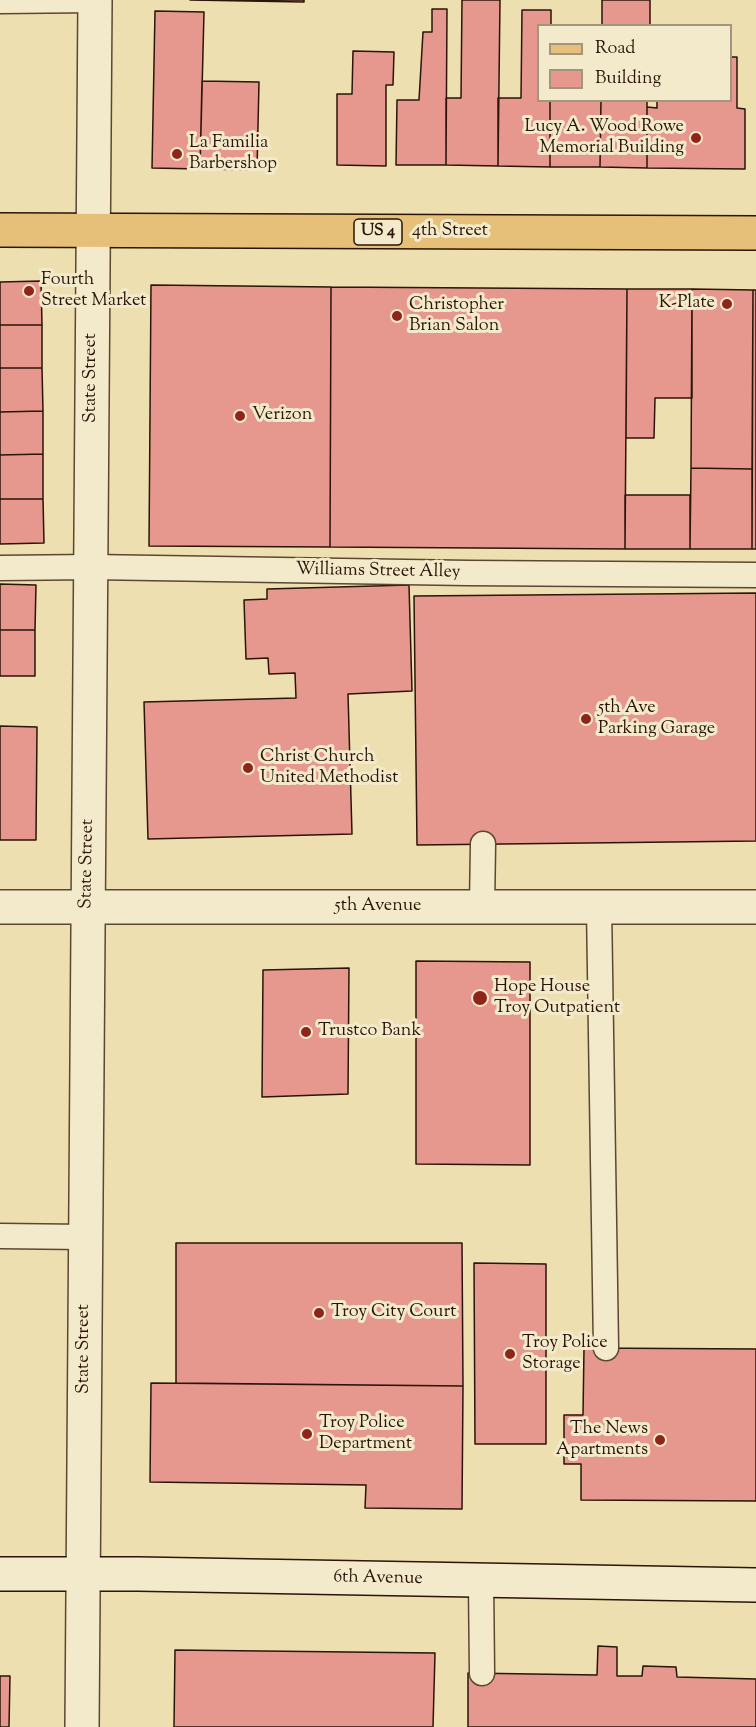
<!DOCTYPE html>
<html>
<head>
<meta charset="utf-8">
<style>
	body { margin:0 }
	#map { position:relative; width:756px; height:1727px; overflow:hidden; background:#eddfaf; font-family:"Sorts Mill Goudy",serif }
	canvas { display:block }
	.legend { position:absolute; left:537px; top:24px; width:195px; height:78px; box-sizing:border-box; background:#f3eacb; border:2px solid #a3957d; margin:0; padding:8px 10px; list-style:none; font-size:18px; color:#2a1508 }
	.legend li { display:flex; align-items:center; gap:12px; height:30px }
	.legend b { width:30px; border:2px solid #a3957d }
</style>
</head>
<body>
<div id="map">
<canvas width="756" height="1727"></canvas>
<ul class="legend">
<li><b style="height:8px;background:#e6c078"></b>Road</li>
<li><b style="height:16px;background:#e6988e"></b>Building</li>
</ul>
</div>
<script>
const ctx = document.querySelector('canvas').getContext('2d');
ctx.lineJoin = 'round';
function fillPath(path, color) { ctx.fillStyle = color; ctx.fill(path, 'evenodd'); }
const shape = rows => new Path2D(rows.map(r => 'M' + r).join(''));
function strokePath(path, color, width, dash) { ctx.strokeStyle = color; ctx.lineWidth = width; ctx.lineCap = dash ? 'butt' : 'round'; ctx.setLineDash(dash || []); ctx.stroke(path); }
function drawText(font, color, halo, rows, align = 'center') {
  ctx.font = font + ' "Sorts Mill Goudy",serif'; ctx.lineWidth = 6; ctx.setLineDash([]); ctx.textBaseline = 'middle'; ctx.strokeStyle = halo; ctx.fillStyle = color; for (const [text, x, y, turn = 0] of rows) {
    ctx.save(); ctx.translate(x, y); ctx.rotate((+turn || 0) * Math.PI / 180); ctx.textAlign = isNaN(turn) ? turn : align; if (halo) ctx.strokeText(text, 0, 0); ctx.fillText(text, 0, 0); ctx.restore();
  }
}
const building = shape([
	[190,0,304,0,304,2,190,0],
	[462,0,500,0,498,166,446,165,446,98,461,98,462,0],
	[602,0,650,0,650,26,602,26,602,0],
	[432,9,447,9,446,165,396,165,397,100,419,100,423,32,432,32,432,9],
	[522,10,551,10,551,26,538,26,538,100,550,100,550,167,498,166,498,98,521,98,522,10],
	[155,11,204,12,200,169,152,168,155,11],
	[353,51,394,52,393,85,386,85,386,166,337,165,337,94,352,94,353,51],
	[730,57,737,57,737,108,745,109,745,169,647,168,647,107,657,108,657,100,730,100,730,57],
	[202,81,259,82,257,170,200,169,202,81],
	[550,100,601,100,600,167,550,167,550,100],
	[601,100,647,100,647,168,600,167,601,100],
	[41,281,42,325,0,325,0,282,41,281],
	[151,285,331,287,330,547,149,546,151,285],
	[331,287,627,289,625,549,330,547,331,287],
	[627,289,692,289,692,398,655,398,654,438,626,438,627,289],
	[692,289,753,290,752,469,691,468,692,289],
	[753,290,756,290,756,549,752,549,753,290],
	[0,325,42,325,42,368,0,368,0,325],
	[0,368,42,368,43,411,0,412,0,368],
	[43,411,43,454,0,455,0,412,43,411],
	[43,454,43,499,0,499,0,455,43,454],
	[691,468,752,469,752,549,690,549,691,468],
	[625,495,690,495,690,549,625,549,625,495],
	[0,499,43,499,44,543,0,544,0,499],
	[0,584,36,585,35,630,0,630,0,584],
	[409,585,412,691,348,694,352,834,148,839,144,702,296,698,295,673,269,674,268,658,246,659,244,600,267,599,267,589,409,585],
	[756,593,756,841,417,845,414,596,756,593],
	[0,630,35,630,35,676,0,676,0,630],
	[0,726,37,727,36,840,0,840,0,726],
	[416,961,530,962,530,1165,416,1164,416,961],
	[349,968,348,1094,262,1097,263,970,349,968],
	[176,1243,462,1243,463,1386,176,1383,176,1243],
	[474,1263,546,1264,546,1444,475,1444,474,1263],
	[584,1348,756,1349,756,1501,581,1500,581,1464,564,1464,564,1415,583,1415,584,1348],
	[151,1383,463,1386,462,1509,365,1508,366,1485,150,1482,151,1383],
	[598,1646,617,1647,617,1676,642,1676,643,1666,676,1667,677,1677,756,1679,756,1727,468,1727,468,1673,597,1675,598,1646],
	[175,1650,435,1653,433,1727,174,1727,175,1650],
	[0,1676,10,1676,9,1727,0,1727,0,1676]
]);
const service = shape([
	[0,1,95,0],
	[0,568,91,567,468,573,756,575],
	[482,907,483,844],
	[599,907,606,1348],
	[0,1236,85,1237],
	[481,1581,482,1673]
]);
const minor = shape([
	[0,907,756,907],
	[82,1727,95,0]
]);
const secondary = shape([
	[0,1574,138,1574,756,1585]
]);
const primary = shape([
	[0,230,756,233]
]);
const markers = [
	[696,138,6,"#8f2418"],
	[177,154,6,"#8f2418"],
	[29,291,6,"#8f2418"],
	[727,304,6,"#8f2418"],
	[397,316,6,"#8f2418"],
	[240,416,6,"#8f2418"],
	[586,719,6,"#8f2418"],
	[248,768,6,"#8f2418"],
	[480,998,8,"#8f2418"],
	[306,1032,6,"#8f2418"],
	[319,1313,6,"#8f2418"],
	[510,1354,6,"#8f2418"],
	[307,1434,6,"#8f2418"],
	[660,1440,6,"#8f2418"]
];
const shields = [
	[378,232,48]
];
const shieldNames = [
	["US 4",378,232]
];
const poiNames = [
	["Lucy A. Wood Rowe",684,128,"right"],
	["Memorial Building",684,149,"right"],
	["La Familia",189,144],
	["Barbershop",189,165],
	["Fourth",41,281],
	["Street Market",41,302],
	["K-Plate",715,304,"right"],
	["Christopher",409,306],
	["Brian Salon",409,327],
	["Verizon",252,416],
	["5th Ave",598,709],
	["Parking Garage",598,730],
	["Christ Church",260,758],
	["United Methodist",260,779],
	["Hope House",494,988],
	["Troy Outpatient",494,1009],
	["Trustco Bank",318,1032],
	["Troy City Court",331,1313],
	["Troy Police",522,1344],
	["Storage",522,1365],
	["Troy Police",319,1424],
	["Department",319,1445],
	["The News",648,1430,"right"],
	["Apartments",648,1451,"right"]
];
const streetNames = [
	["4th Street",450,232],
	["State Street",92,378,-90],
	["Williams Street Alley",378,572,1],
	["State Street",88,864,-89],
	["5th Avenue",378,907],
	["State Street",85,1349,-90],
	["6th Avenue",378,1579,1]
];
fillPath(building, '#e6988e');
strokePath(building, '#2a1508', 1.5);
strokePath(service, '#5b4832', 27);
strokePath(minor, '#5b4832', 36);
strokePath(secondary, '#2a1508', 36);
strokePath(primary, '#2a1508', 36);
strokePath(service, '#f3eacb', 24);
strokePath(minor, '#f3eacb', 33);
strokePath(secondary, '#f3eacb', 33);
strokePath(primary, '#e6c078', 33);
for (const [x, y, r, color] of markers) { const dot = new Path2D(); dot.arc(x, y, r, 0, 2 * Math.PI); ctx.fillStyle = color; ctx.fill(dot); strokePath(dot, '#f3eacb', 2); }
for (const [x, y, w] of shields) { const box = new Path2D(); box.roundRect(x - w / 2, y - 13, w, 26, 4.5); ctx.fillStyle = '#f3eacb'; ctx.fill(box); strokePath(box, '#2a1508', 1.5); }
drawText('bold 16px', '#2a1508', null, shieldNames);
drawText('18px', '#2a1508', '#f3eacb', poiNames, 'left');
drawText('18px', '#2a1508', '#f3eacb', streetNames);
</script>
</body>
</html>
